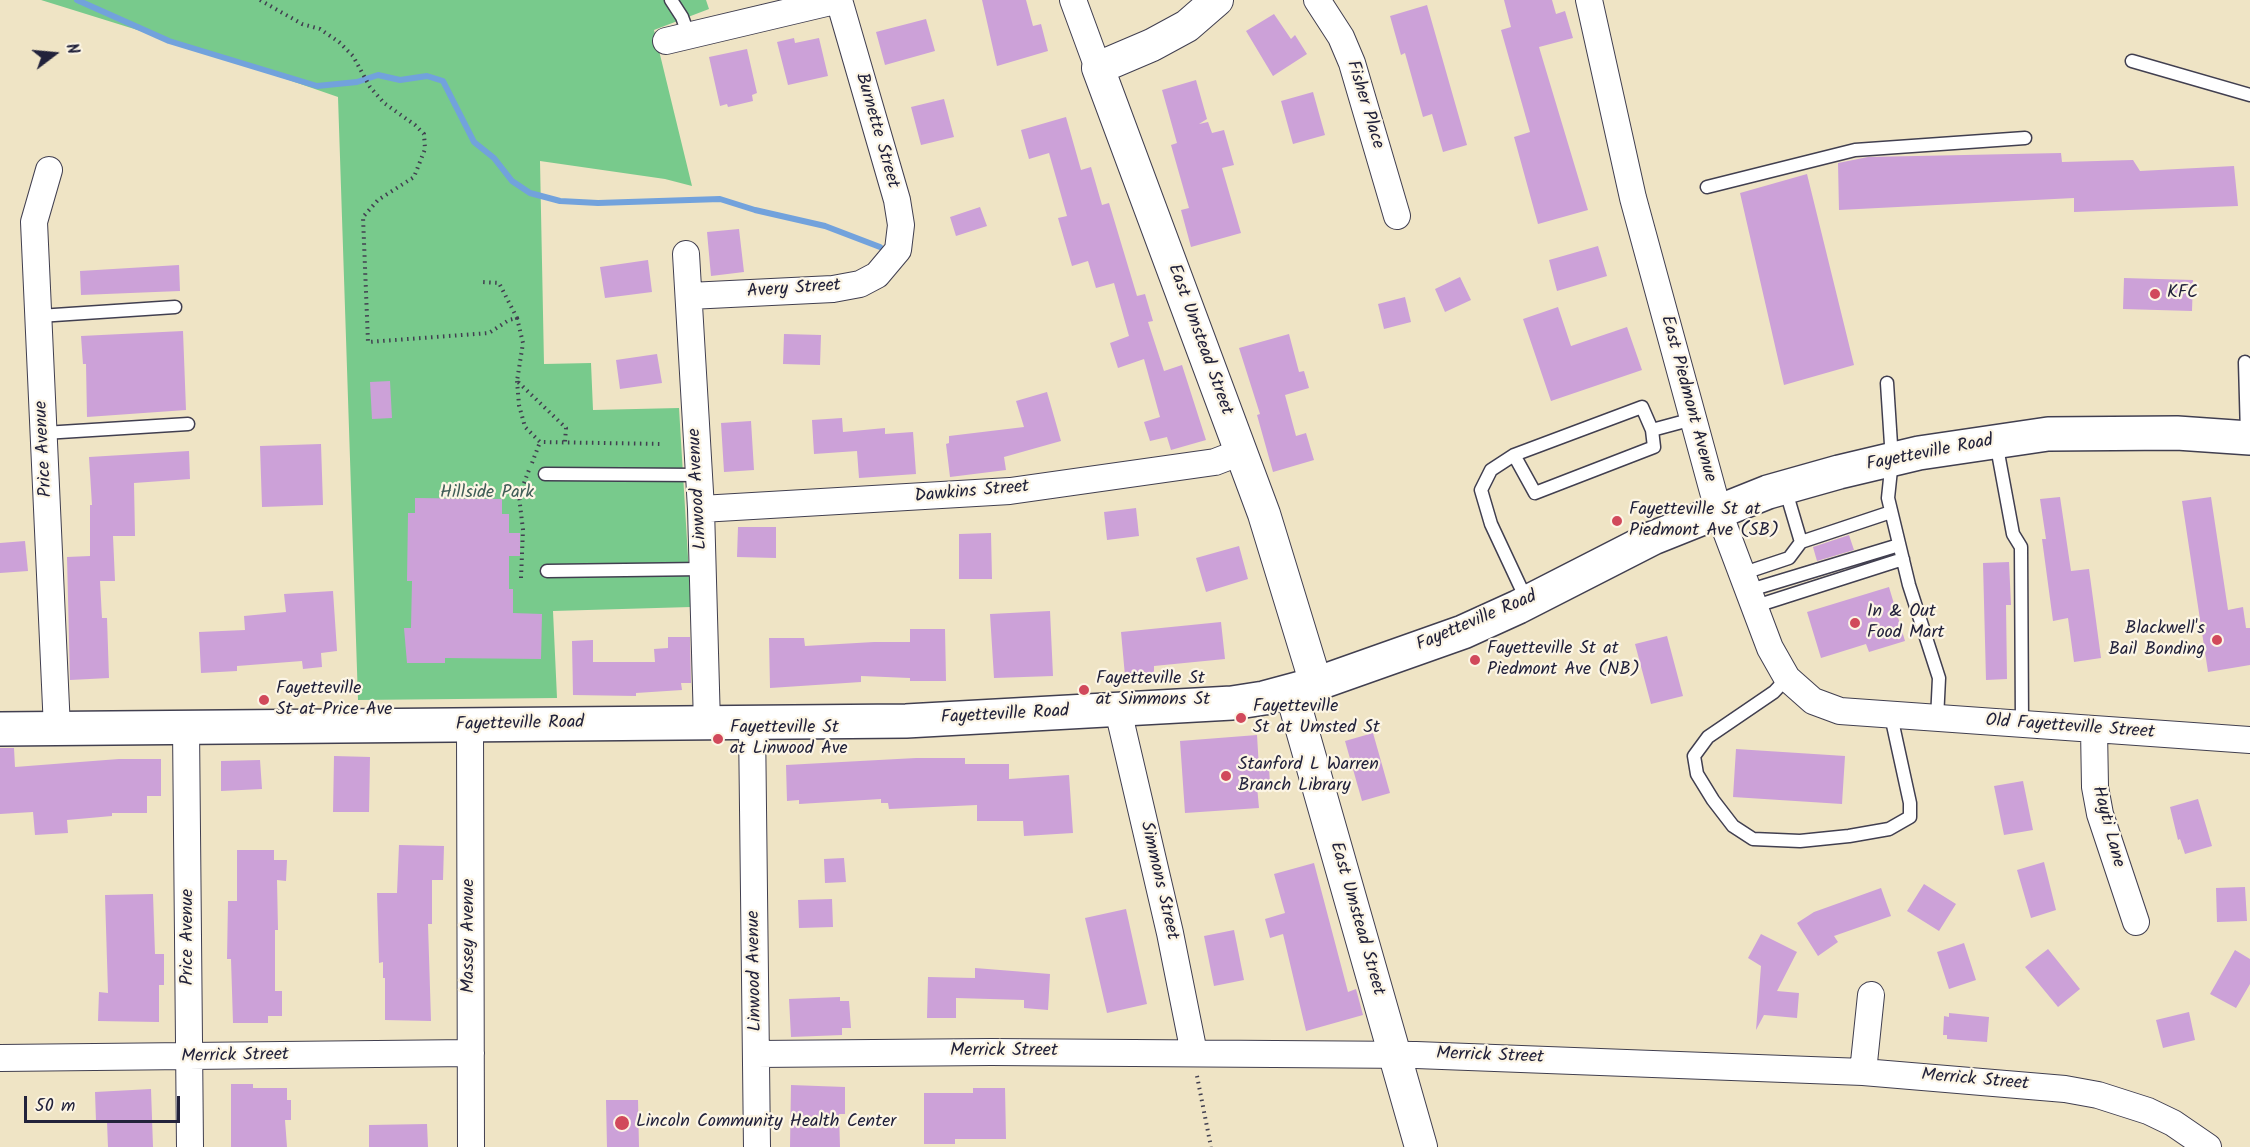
<!DOCTYPE html>
<html>
<head>
<meta charset="utf-8">
<style>
	body { margin:0 }
	#map { position:relative; width:2250px; height:1147px; overflow:hidden; background:#efe4c5; font-family:Kalam,sans-serif }
	canvas { display:block }
	.north { position:absolute; left:24px; top:24px; width:60px; height:60px; -webkit-text-stroke:4px #fcf5e5; paint-order:stroke; rotate:74deg; font-size:16px; font-weight:700; line-height:24px; text-align:center; color:#22223b }
	.north::after { content:''; display:block; margin:auto; width:21px; height:27px; background:#22223b; clip-path:polygon(50% 0,100% 100%,50% 72%,0 100%) }
	.scale { position:absolute; left:24px; top:1096px; width:156px; height:27px; box-sizing:border-box; border:3px solid #22223b; border-top:0; padding-left:8px; font-size:18px; line-height:21px; white-space:nowrap; color:#22223b; -webkit-text-stroke:4px #fcf5e5; paint-order:stroke }
</style>
</head>
<body>
<div id="map">
<canvas width="2250" height="1147"></canvas>
<div class="north">N</div>
<div class="scale">50 m</div>
</div>
<script>
const ctx = document.querySelector('canvas').getContext('2d');
ctx.lineJoin = 'round';
function fillPath(path, color) { ctx.fillStyle = color; ctx.fill(path, 'evenodd'); }
const shape = rows => new Path2D(rows.map(r => 'M' + r).join(''));
function strokePath(path, color, width, dash) { ctx.strokeStyle = color; ctx.lineWidth = width; ctx.lineCap = dash ? 'butt' : 'round'; ctx.setLineDash(dash || []); ctx.stroke(path); }
function drawText(font, color, halo, rows, align = 'center') {
  ctx.font = font + ' Kalam,sans-serif'; ctx.lineWidth = 4.5; ctx.setLineDash([]); ctx.textBaseline = 'middle'; ctx.strokeStyle = halo; ctx.fillStyle = color; for (const [text, x, y, turn = 0] of rows) {
    ctx.save(); ctx.translate(x, y); ctx.rotate((+turn || 0) * Math.PI / 180); ctx.textAlign = isNaN(turn) ? turn : align; if (halo) ctx.strokeText(text, 0, 0); ctx.fillText(text, 0, 0); ctx.restore();
  }
}
const green = shape([
	[41,0,706,0,709,9,654,30,692,186,665,179,540,161,544,364,591,363,593,410,679,408,691,607,553,611,557,698,358,700,338,97,205,51]
]);
const stream = shape([
	[77,0,169,41,317,86,357,82,378,75,400,80,427,76,443,81,474,142,494,158,512,181,530,193,560,201,598,203,720,199,755,210,825,226,880,247]
]);
const building = shape([
	[982,0,1026,0,1033,26,1041,24,1048,51,997,66],
	[1504,0,1552,0,1556,14,1565,11,1573,38,1539,47,1588,210,1538,224,1514,137,1530,132,1501,30,1511,27],
	[1427,5,1467,145,1443,152,1432,114,1423,117,1405,53,1401,55,1390,16],
	[1274,14,1291,39,1295,35,1307,54,1273,76,1246,31],
	[926,19,935,51,885,65,876,32],
	[794,38,795,43,819,38,828,76,788,85,777,42],
	[747,49,757,93,752,95,753,101,728,107,727,104,720,106,709,57],
	[1196,80,1207,119,1199,124,1208,122,1212,133,1224,130,1234,165,1222,168,1241,233,1191,247,1181,210,1189,208,1171,145,1177,143,1162,90],
	[1313,92,1325,135,1293,144,1281,101],
	[944,99,954,137,921,145,911,107],
	[1066,117,1081,170,1091,167,1102,205,1109,203,1137,296,1145,294,1153,321,1148,322,1164,371,1182,365,1206,440,1171,450,1167,437,1150,441,1144,422,1160,417,1144,359,1118,368,1110,343,1129,336,1114,283,1096,288,1088,261,1072,266,1058,218,1067,216,1049,153,1029,159,1021,130],
	[2061,153,2062,162,2133,160,2140,171,2234,166,2238,206,2074,212,2074,198,1839,210,1838,163,1868,157],
	[1807,174,1854,365,1784,385,1740,193],
	[980,207,987,226,956,236,950,217],
	[739,229,744,272,711,276,707,232],
	[1598,246,1607,276,1557,291,1549,260],
	[648,260,652,292,605,298,600,267],
	[179,265,180,291,81,295,80,271],
	[1460,277,1471,300,1445,312,1435,289],
	[2124,278,2193,280,2192,311,2123,309],
	[1405,297,1411,322,1384,329,1378,304],
	[1558,307,1571,346,1627,327,1642,370,1551,401,1523,319],
	[183,331,186,410,87,417,86,364,83,364,81,336],
	[784,334,821,335,820,365,783,364],
	[1289,334,1299,372,1304,371,1309,388,1285,395,1296,436,1306,433,1314,460,1273,472,1257,415,1260,414,1239,348],
	[657,354,662,383,620,389,616,360],
	[390,381,392,418,372,419,370,382],
	[1047,392,1061,441,1004,457,1006,470,950,477,946,444,949,443,949,436,1024,427,1016,401],
	[842,418,843,432,885,428,885,434,913,432,916,474,859,478,857,451,814,454,812,420],
	[751,421,754,470,724,472,721,423],
	[321,444,323,505,262,507,260,446],
	[189,451,190,479,134,483,135,536,113,536,115,581,100,581,102,618,107,618,109,678,70,680,67,557,90,556,90,505,92,505,89,457],
	[2060,497,2071,571,2089,569,2101,658,2074,662,2068,618,2053,621,2042,539,2046,539,2040,499],
	[2211,497,2228,610,2243,607,2246,628,2250,628,2250,665,2208,672,2182,501],
	[415,498,502,499,502,514,509,514,509,533,520,533,520,556,509,556,509,589,513,589,513,613,542,614,541,659,445,658,445,663,407,663,404,628,411,628,412,581,407,581,408,513,415,513],
	[1136,508,1139,536,1107,540,1104,512],
	[738,527,776,527,776,558,737,557],
	[991,533,992,579,959,579,959,534],
	[1849,535,1854,550,1817,561,1813,547],
	[25,541,28,571,0,573,0,543],
	[1239,546,1248,579,1206,592,1196,558],
	[2009,562,2011,605,2006,605,2007,679,1986,680,1983,563],
	[1889,587,1905,641,1869,652,1866,644,1821,658,1807,612],
	[333,591,337,651,321,653,322,667,303,669,302,661,237,666,237,671,201,673,199,632,245,630,244,616,286,612,284,594],
	[1050,611,1053,676,994,678,990,614],
	[1221,622,1225,659,1154,666,1154,673,1125,676,1121,632],
	[910,629,945,629,946,681,910,681,910,678,861,676,861,682,770,688,769,638,804,638,805,646,874,642,910,642],
	[1667,636,1683,696,1651,704,1635,644],
	[668,637,690,637,691,683,681,683,682,690,636,693,636,696,573,695,572,641,593,640,593,662,655,662,654,649,668,648],
	[1373,733,1390,793,1362,801,1345,741],
	[1257,735,1259,768,1269,767,1270,785,1257,786,1259,808,1185,813,1180,741],
	[0,748,14,748,15,767,119,759,161,759,161,796,147,796,147,813,112,813,112,816,67,820,68,833,35,835,33,812,0,814],
	[1736,749,1845,756,1842,804,1733,797],
	[334,756,370,757,369,812,333,812],
	[916,758,965,758,965,764,1009,764,1009,779,1069,775,1073,833,1024,836,1023,821,977,821,977,805,889,809,888,803,881,803,881,799,799,804,799,800,787,801,786,765],
	[260,760,262,789,221,791,221,761],
	[2023,781,2033,830,2004,835,1994,786],
	[2198,799,2212,846,2185,854,2180,839,2178,840,2170,807],
	[399,845,444,846,443,880,432,880,432,924,428,924,431,1021,385,1020,385,978,383,978,383,962,379,963,377,893,397,893],
	[237,850,274,850,274,860,287,860,286,881,277,880,278,930,275,930,275,991,282,991,282,1016,268,1016,268,1023,233,1023,231,959,227,959,228,901,237,901],
	[844,858,846,882,825,883,824,859],
	[2044,862,2056,910,2031,918,2017,870],
	[1314,863,1348,992,1356,989,1363,1015,1306,1031,1283,934,1270,938,1265,919,1285,913,1274,874],
	[1924,884,1956,904,1939,931,1907,911],
	[2245,887,2247,921,2217,922,2216,888],
	[1881,888,1891,916,1834,936,1838,942,1818,956,1797,923,1814,912],
	[153,894,155,954,164,954,164,985,159,985,159,1022,98,1021,99,992,108,993,105,895],
	[832,899,833,927,799,928,798,900],
	[1126,909,1147,1004,1107,1013,1085,918],
	[1234,930,1244,980,1214,986,1204,936],
	[1761,934,1797,952,1777,991,1799,993,1797,1018,1764,1015,1756,1030,1761,966,1748,958],
	[1964,943,1976,980,1949,989,1937,952],
	[2048,949,2080,989,2058,1007,2025,967],
	[2235,950,2250,959,2250,984,2236,1008,2210,994],
	[975,968,1050,974,1048,1010,1024,1008,1024,1000,956,998,956,1018,927,1018,928,977,975,978],
	[840,997,840,1001,849,1001,851,1028,842,1028,842,1035,791,1037,789,999],
	[2189,1012,2195,1040,2163,1048,2156,1020],
	[1949,1013,1989,1017,1987,1042,1947,1039,1947,1035,1943,1035,1944,1016,1949,1017],
	[231,1084,253,1084,253,1088,287,1088,287,1100,291,1100,291,1120,285,1120,287,1147,231,1147],
	[791,1085,845,1087,845,1114,839,1114,840,1147,790,1147],
	[973,1088,1005,1088,1006,1139,955,1139,955,1144,924,1144,924,1093,973,1093],
	[151,1089,153,1147,108,1147,107,1121,96,1121,95,1092],
	[606,1100,638,1100,639,1147,607,1147],
	[427,1124,428,1147,369,1147,369,1125]
]);
const path = shape([
	[260,0,302,24,320,29,339,42,353,56,370,87,384,103,415,125,424,134,425,149,414,177,378,200,363,217,368,342,489,333,509,320,517,318,499,283,482,282],
	[517,318,523,343,517,381,566,428,565,442],
	[517,381,519,405,525,427,540,442,663,444],
	[532,463,540,442],
	[521,578,523,530,519,496,529,470],
	[1197,1076,1211,1147]
]);
const service = shape([
	[671,0,682,17,689,36],
	[2132,61,2250,95],
	[1707,187,1855,150,2025,138],
	[39,316,175,307],
	[2245,362,2247,435],
	[1887,383,1892,460,1888,498,1909,585,1939,678,1937,719],
	[1652,430,1693,419],
	[44,433,188,424],
	[1996,442,2013,534,2021,547,2022,724],
	[1514,455,1535,493,1654,447,1652,430,1642,407,1514,455,1491,470,1481,490,1491,524,1527,601],
	[545,474,699,475],
	[1785,488,1801,542,1891,512],
	[547,571,703,569],
	[1741,574,1789,558,1801,542],
	[1747,591,1899,545],
	[1753,607,1903,559],
	[1787,678,1774,692,1708,737,1694,756,1697,774,1713,800,1733,826,1753,839,1800,841,1849,836,1889,829,1910,817,1910,803,1891,716]
]);
const minor = shape([
	[1073,0,1098,68],
	[1317,0,1341,37,1352,63,1397,216],
	[1589,0,1633,198,1718,510,1770,648,1787,678,1813,701,1840,711,2250,740],
	[666,41,839,0],
	[49,170,34,222,57,729],
	[686,254,701,509,707,724],
	[689,296,833,289,860,284,877,275,898,250,901,225,897,200,839,0],
	[701,509,1010,491,1215,462,1241,452],
	[1118,710,1170,933,1194,1053],
	[752,723,757,1147],
	[470,726,471,1147],
	[186,727,190,1147],
	[2094,729,2095,787,2100,814,2136,922],
	[757,1054,991,1052,1416,1055,1863,1072,2065,1089,2098,1095,2148,1111,2173,1123,2208,1147],
	[0,1058,471,1053],
	[1863,1072,1871,995]
]);
const tertiary = shape([
	[1217,0,1187,26,1152,45,1098,68,1264,514,1316,684],
	[1291,691,1421,1147]
]);
const secondary = shape([
	[0,729,906,721,1232,703,1264,698,1316,684,1463,632,1518,607,1653,538,1768,492,1839,472,1919,453,2048,434,2177,433,2250,438]
]);
const markers = [
	[2155,294,6,"#d1495b"],
	[1617,521,6,"#d1495b"],
	[1855,623,6,"#d1495b"],
	[2217,640,6,"#d1495b"],
	[1475,660,6,"#d1495b"],
	[1084,690,6,"#d1495b"],
	[264,700,6,"#d1495b"],
	[1241,718,6,"#d1495b"],
	[718,739,6,"#d1495b"],
	[1226,776,6,"#d1495b"],
	[622,1123,8,"#d1495b"]
];
const streetNames = [
	["Fisher Place",1364,105,73],
	["Burnette Street",876,131,74],
	["Avery Street",794,290,-4],
	["East Umstead Street",1199,340,70],
	["East Piedmont Avenue",1687,399,75],
	["Price Avenue",45,449,-93],
	["Fayetteville Road",1930,454,-11],
	["Linwood Avenue",699,489,-93],
	["Dawkins Street",972,493,-5],
	["Fayetteville Road",1477,622,-23],
	["Fayetteville Road",1005,716,-3],
	["Fayetteville Road",520,725,-1],
	["Old Fayetteville Street",2070,728,4],
	["Hayti Lane",2107,827,75],
	["Simmons Street",1158,881,77],
	["East Umstead Street",1356,919,74],
	["Massey Avenue",470,936,-90],
	["Price Avenue",189,937,-90],
	["Linwood Avenue",756,971,-91],
	["Merrick Street",1004,1052],
	["Merrick Street",235,1057,-1],
	["Merrick Street",1490,1057,2],
	["Merrick Street",1975,1081,5]
];
const poiNames = [
	["KFC",2167,294],
	["Fayetteville St at",1629,511],
	["Piedmont Ave (SB)",1629,532],
	["In & Out",1867,613],
	["Food Mart",1867,634],
	["Blackwell's",2205,630,"right"],
	["Bail Bonding",2205,651,"right"],
	["Fayetteville St at",1487,650],
	["Piedmont Ave (NB)",1487,671],
	["Fayetteville St",1096,680],
	["at Simmons St",1096,701],
	["Fayetteville",276,690],
	["St at Price Ave",276,711],
	["Fayetteville",1253,708],
	["St at Umsted St",1253,729],
	["Fayetteville St",730,729],
	["at Linwood Ave",730,750],
	["Stanford L Warren",1238,766],
	["Branch Library",1238,787],
	["Lincoln Community Health Center",636,1123]
];
const parkNames = [
	["Hillside Park",487,494]
];
fillPath(green, '#78ca8c');
strokePath(stream, '#72a2dc', 6);
fillPath(building, '#cca1d8');
strokePath(service, '#413f50', 15);
strokePath(minor, '#413f50', 28);
strokePath(tertiary, '#413f50', 34);
strokePath(secondary, '#413f50', 36);
strokePath(path, '#413f50', 4, [1.5, 4.5]);
strokePath(service, '#fff', 12);
strokePath(minor, '#fff', 26);
strokePath(tertiary, '#fff', 32);
strokePath(secondary, '#fff', 33);
for (const [x, y, r, color] of markers) { const dot = new Path2D(); dot.arc(x, y, r, 0, 2 * Math.PI); ctx.fillStyle = color; ctx.fill(dot); strokePath(dot, '#fcf5e5', 2); }
drawText('18px', '#22223b', '#fcf5e5', streetNames);
drawText('18px', '#22223b', '#fcf5e5', poiNames, 'left');
drawText('18px', '#405d57', '#fcf5e5', parkNames);
</script>
</body>
</html>
